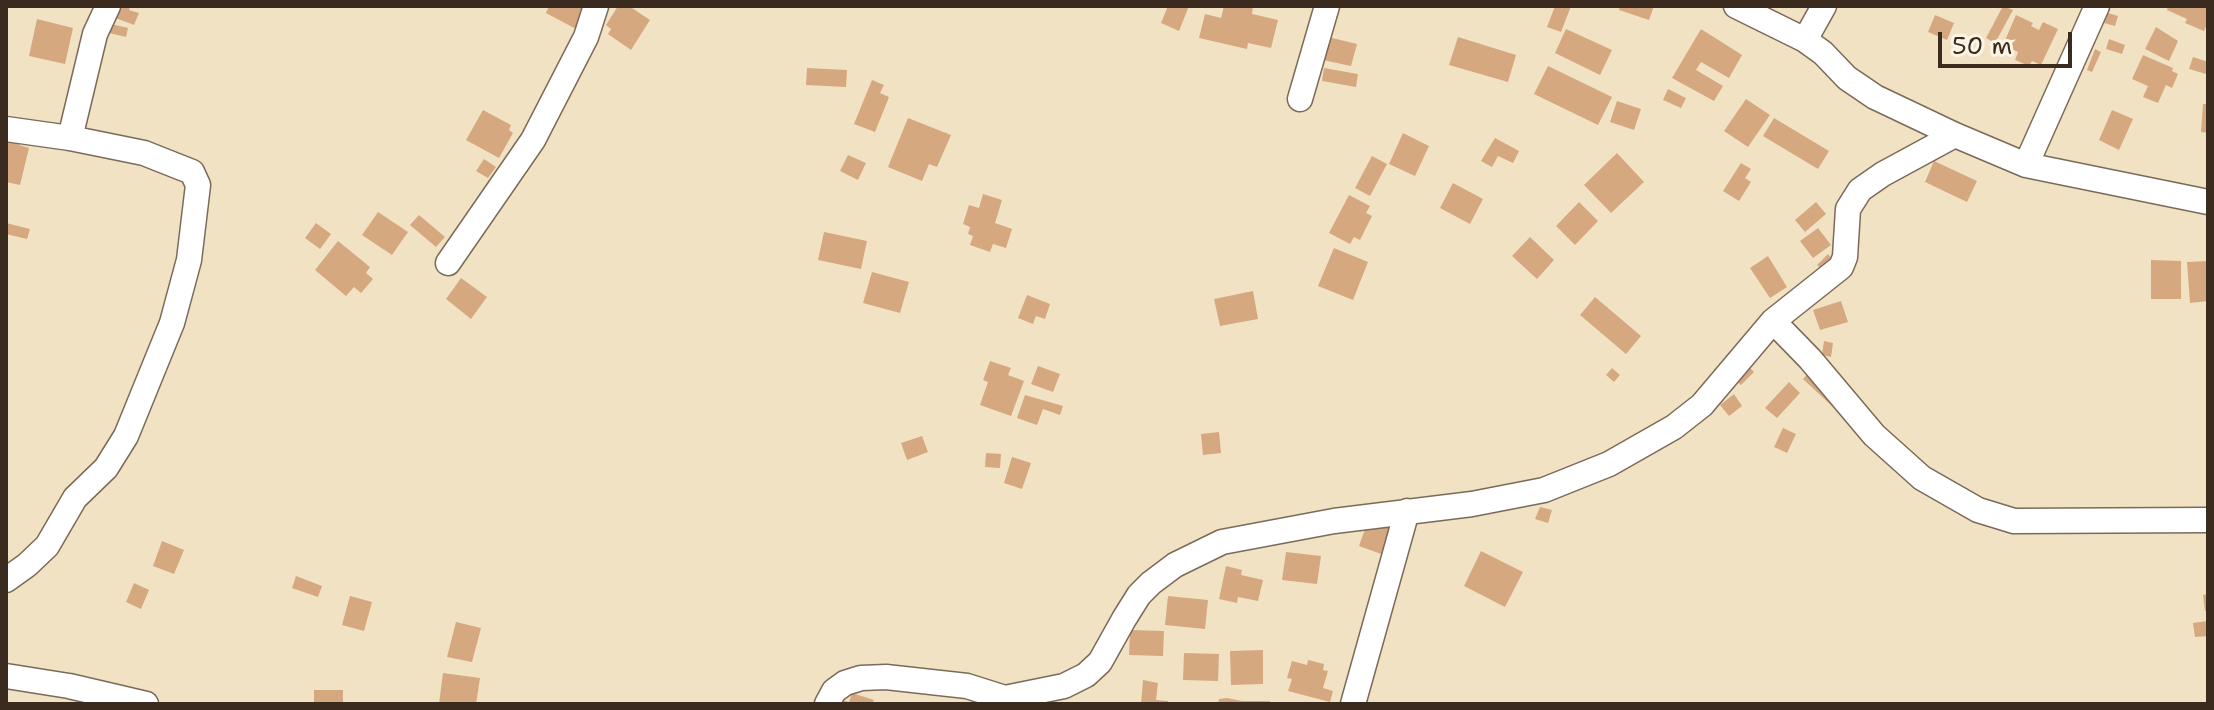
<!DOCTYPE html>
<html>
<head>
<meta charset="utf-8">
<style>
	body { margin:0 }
	#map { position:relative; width:2214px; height:710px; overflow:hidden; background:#f2e2c4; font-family:"Shantell Sans",sans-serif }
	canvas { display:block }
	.frame { position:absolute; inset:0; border:8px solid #3b2a1e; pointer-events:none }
	.scale { position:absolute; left:1938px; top:32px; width:134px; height:36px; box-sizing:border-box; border:4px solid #3b2a1e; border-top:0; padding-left:10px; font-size:24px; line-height:28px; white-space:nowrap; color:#3b2a1e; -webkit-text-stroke:6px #fcf5e5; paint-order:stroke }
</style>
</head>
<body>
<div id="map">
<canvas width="2214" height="710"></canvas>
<div class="frame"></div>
<div class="scale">50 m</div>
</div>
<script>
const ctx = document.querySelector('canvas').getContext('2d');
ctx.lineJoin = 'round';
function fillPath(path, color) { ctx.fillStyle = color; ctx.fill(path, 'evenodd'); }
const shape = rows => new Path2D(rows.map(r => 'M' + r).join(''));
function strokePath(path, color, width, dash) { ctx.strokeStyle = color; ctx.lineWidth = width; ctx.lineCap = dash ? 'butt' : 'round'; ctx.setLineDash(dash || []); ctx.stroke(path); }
const building = shape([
	[117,6,130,6,129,10,139,13,134,25,113,17],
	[549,6,588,6,576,29,546,13],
	[618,6,629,6,650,20,631,50,608,34,611,29,606,25],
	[1168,6,1189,6,1179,31,1161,23],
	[1224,6,1253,6,1252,14,1278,20,1271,48,1248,43,1247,49,1199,38,1205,14,1221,18],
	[1555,6,1571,6,1561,32,1547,27],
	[1620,6,1654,6,1649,20,1619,10],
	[2003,6,2013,10,1995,43,1986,38],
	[2168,6,2208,6,2208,22,2204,31,2185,23,2187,19,2167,10],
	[2108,13,2118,16,2115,26,2104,23],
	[1935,15,1954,23,1947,40,1928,32],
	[2016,15,2033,23,2031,26,2039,30,2043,22,2058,29,2041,65,2032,61,2029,66,2015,60,2018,52,2003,45],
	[37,19,73,28,65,64,29,56],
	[111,24,128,28,126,37,109,33],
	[2156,27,2178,41,2169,61,2145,49],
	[1566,29,1612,50,1600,75,1555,53],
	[1701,29,1742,55,1729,78,1701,62,1696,70,1723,86,1714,101,1672,78],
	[1328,37,1357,44,1351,66,1323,60],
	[1458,37,1516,55,1508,82,1449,65],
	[2109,39,2125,45,2122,54,2106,49],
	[2095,49,2101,52,2092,72,2087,70],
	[2143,55,2173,68,2172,71,2178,74,2172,88,2166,85,2158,103,2143,97,2148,86,2132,79],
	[2193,57,2208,62,2206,74,2189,69],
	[1548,66,1612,97,1598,125,1534,94],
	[807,68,847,70,846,87,806,85],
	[1324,68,1358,74,1356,87,1322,81],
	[872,80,884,85,880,93,889,97,875,132,854,124],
	[1668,89,1686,98,1681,108,1663,100],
	[1746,99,1770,115,1748,147,1724,131],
	[1617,101,1641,109,1634,130,1610,122],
	[2203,104,2208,104,2208,133,2201,132],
	[483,110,511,125,509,130,513,133,499,158,466,140],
	[2112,110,2133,119,2119,150,2099,140],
	[908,118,951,135,937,167,929,164,922,181,888,167],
	[1774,118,1829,151,1818,169,1763,136],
	[1403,133,1429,146,1415,176,1389,164],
	[6,138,20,141,19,145,29,148,20,185,6,182],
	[1495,138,1519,151,1513,163,1498,156,1492,167,1481,161],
	[1617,153,1644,182,1611,213,1584,185],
	[848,155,866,163,858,180,840,171],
	[1372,156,1387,164,1370,196,1355,188],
	[484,159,496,167,488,178,476,171],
	[1934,161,1977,181,1967,202,1925,182],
	[1741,163,1751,169,1745,178,1751,182,1739,201,1723,191],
	[1453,183,1483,199,1470,224,1440,208],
	[983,194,1002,200,995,223,1012,229,1006,248,993,244,990,252,970,245,973,236,968,234,970,227,963,224,969,205,979,208],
	[1349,195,1370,206,1366,213,1372,216,1360,240,1354,237,1350,244,1329,233],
	[1579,202,1598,221,1575,245,1556,226],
	[1816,202,1826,214,1805,232,1795,220],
	[378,212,408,232,392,255,362,235],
	[419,215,445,237,436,247,410,225],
	[6,223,30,229,27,239,6,234],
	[316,223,331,234,320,249,305,238],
	[1818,228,1831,245,1813,258,1800,241],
	[824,232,867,241,861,269,818,260],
	[1530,237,1554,260,1537,279,1512,256],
	[338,241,370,267,366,273,373,279,361,293,354,287,346,296,315,270],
	[1334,248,1368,262,1353,300,1318,286],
	[1828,254,1833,260,1822,270,1817,265],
	[1768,256,1787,287,1770,298,1750,268],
	[2151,260,2181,261,2181,299,2151,299],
	[2208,261,2208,301,2190,303,2187,262],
	[872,272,909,282,900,313,863,303],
	[461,278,487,297,471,319,446,299],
	[1253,291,1258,319,1220,326,1214,299],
	[1027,295,1050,304,1045,319,1036,316,1033,324,1018,318],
	[1595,297,1641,336,1626,354,1580,315],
	[1841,301,1848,322,1820,330,1813,310],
	[1824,341,1833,343,1831,357,1822,355],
	[990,361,1011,368,1008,375,1024,381,1011,416,980,405,988,382,983,380],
	[1746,364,1754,372,1741,385,1733,377],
	[1038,366,1060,374,1053,392,1031,384],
	[1815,366,1845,394,1833,407,1803,379],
	[1612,368,1620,375,1614,382,1606,375],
	[1789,382,1800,393,1777,418,1765,408],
	[1734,394,1742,406,1729,416,1720,405],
	[1025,395,1063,406,1060,415,1043,409,1037,425,1017,418],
	[1783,428,1796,434,1787,453,1774,447],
	[1219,432,1221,453,1203,455,1201,434],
	[922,436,928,452,907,460,901,443],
	[986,453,1001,454,1000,468,985,467],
	[1012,457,1031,463,1022,489,1004,483],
	[1540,507,1552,510,1548,523,1535,519],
	[1369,518,1395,527,1384,555,1359,546],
	[162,541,184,550,174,574,153,566],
	[1481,551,1523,572,1505,607,1464,586],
	[1286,552,1321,556,1317,584,1282,580],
	[1226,566,1242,570,1241,575,1263,580,1258,601,1238,597,1237,603,1219,599],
	[296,576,322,586,318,597,292,588],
	[134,583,149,590,141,609,126,602],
	[2208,594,2208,611,2205,611,2203,595],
	[350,596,372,602,364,631,342,625],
	[1168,596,1208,600,1205,629,1165,625],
	[2208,621,2208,636,2195,637,2193,623],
	[456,622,481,628,472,662,447,657],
	[1130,630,1164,631,1163,656,1129,655],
	[1263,650,1263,684,1231,685,1230,651],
	[1184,653,1219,654,1218,681,1183,680],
	[1308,660,1324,664,1323,670,1328,671,1323,688,1333,691,1330,702,1288,691,1292,679,1287,678,1292,661,1307,665],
	[443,673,480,678,476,704,439,704],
	[1143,680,1158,683,1156,700,1168,701,1168,704,1141,704],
	[314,690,343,690,343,704,314,704],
	[852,693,874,700,872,704,840,704,841,700,849,702],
	[1227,698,1242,701,1270,701,1270,704,1218,704,1219,699]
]);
const minor = shape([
	[1736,6,1805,40,1823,53,1847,78,1875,97,1955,135,2026,165,2208,202],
	[1805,40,1824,6],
	[1300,99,1327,6],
	[6,129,70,138,144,153,192,172,198,185,189,260,172,323,126,436,106,468,75,498,47,546,27,565,6,580],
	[70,138,95,34,108,6],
	[2026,165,2097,6],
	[448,263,533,140,586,37,596,6],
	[1773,321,1810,359,1874,435,1922,478,1978,510,2014,521,2208,520],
	[6,676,69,686,146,704],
	[827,704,834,691,845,683,861,678,886,677,967,686,1005,698],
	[1002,704,1005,698,1064,686,1086,675,1100,662,1124,619,1139,595,1151,583,1175,565,1222,542,1334,521,1472,504,1544,490,1609,464,1674,427,1702,405,1773,321,1841,267,1845,257,1848,209,1860,190,1883,174,1955,135],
	[1353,704,1407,511]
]);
fillPath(building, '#d5a880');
strokePath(minor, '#7b6a58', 27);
strokePath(minor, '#fff', 24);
</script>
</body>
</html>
